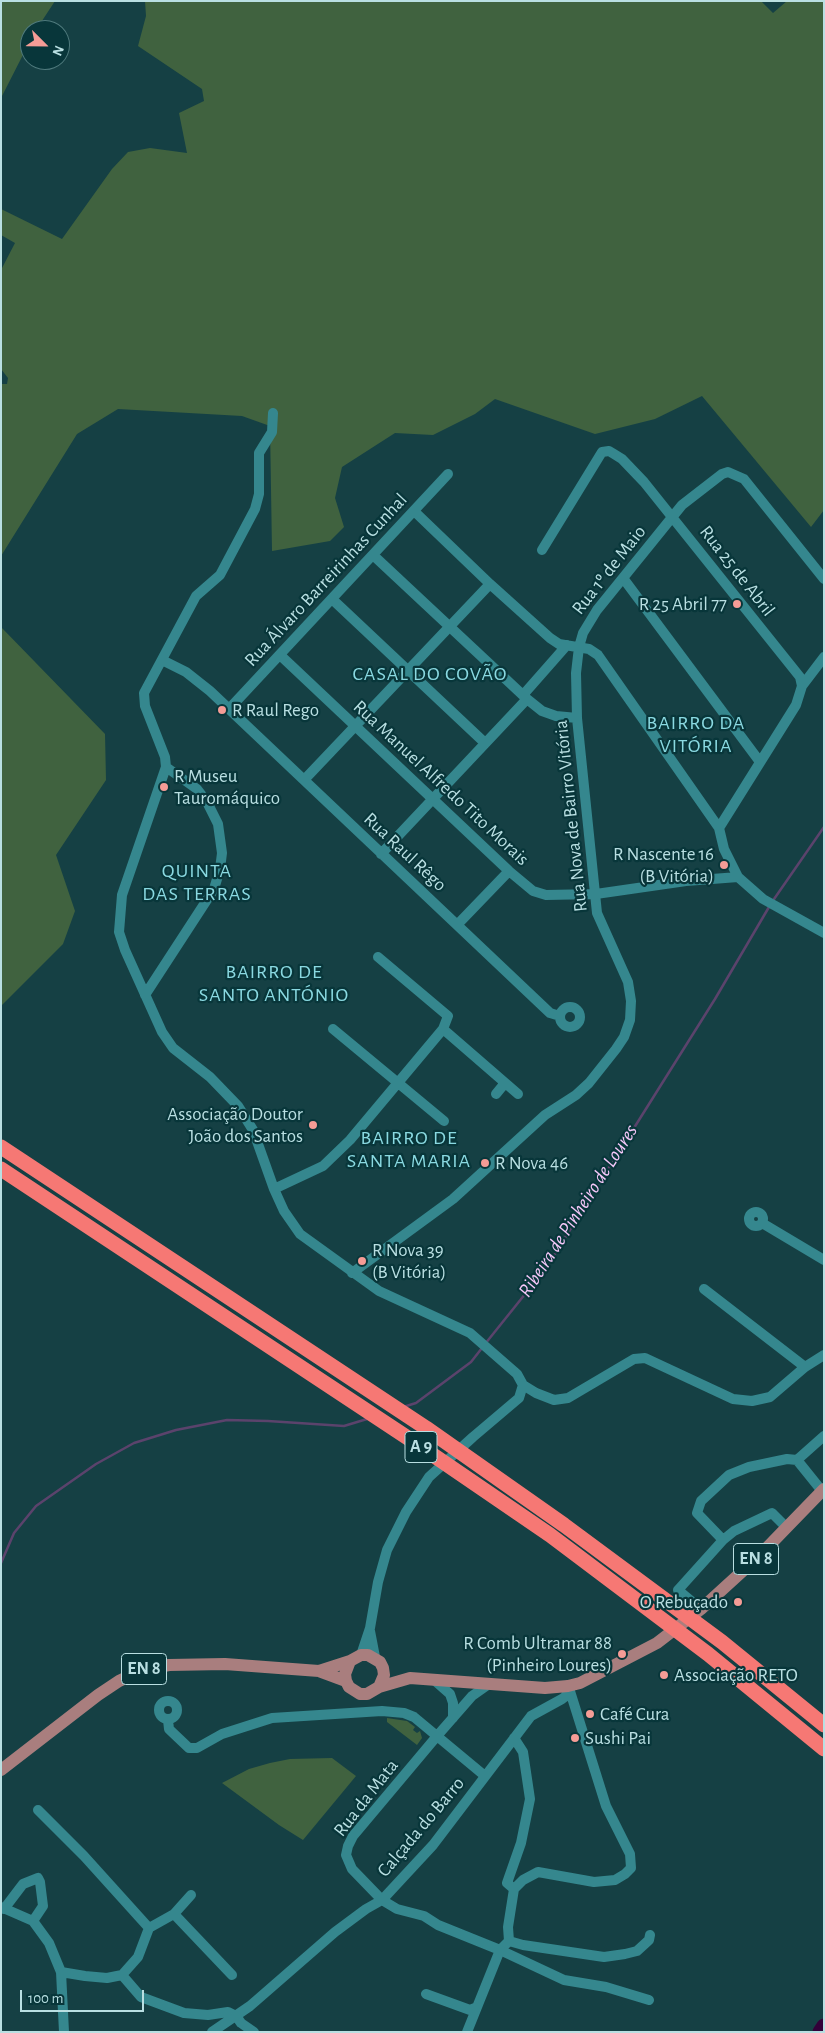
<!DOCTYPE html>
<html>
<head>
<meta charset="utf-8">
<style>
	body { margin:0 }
	#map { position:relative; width:825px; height:2033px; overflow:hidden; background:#154044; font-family:"Alegreya Sans",sans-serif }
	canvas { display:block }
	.frame { position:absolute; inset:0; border:2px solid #b9dfe2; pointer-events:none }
	.north { position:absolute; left:20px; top:20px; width:50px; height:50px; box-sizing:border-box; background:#08363a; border:1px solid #4f7a7d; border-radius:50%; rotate:113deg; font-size:14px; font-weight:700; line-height:20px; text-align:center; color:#b9dfe2 }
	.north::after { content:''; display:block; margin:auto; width:18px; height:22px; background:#f59c96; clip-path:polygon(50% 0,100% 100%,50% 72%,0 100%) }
	.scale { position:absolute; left:20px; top:1990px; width:124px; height:22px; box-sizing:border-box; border:2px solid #b9dfe2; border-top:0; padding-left:6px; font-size:15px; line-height:18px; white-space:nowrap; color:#b9dfe2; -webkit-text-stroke:4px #08363a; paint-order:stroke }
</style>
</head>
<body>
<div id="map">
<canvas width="825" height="2033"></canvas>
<div class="frame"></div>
<div class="north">N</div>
<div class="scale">100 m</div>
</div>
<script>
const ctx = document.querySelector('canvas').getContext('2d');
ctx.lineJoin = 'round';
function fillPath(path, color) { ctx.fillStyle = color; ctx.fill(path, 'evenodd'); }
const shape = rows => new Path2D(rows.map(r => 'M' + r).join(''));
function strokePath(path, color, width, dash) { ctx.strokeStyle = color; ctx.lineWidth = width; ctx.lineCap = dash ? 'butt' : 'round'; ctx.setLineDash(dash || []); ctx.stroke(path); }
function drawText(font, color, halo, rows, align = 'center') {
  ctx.font = font + ' "Alegreya Sans",sans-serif'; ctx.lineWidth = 4.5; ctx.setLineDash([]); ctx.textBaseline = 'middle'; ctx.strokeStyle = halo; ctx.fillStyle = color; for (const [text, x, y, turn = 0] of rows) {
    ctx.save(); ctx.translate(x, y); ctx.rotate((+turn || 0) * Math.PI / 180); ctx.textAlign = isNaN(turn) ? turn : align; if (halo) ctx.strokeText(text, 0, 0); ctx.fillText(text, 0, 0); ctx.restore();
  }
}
const green = shape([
	[1,1,55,1,36,30,30,30,30,41,1,98],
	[145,1,761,1,773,13,787,1,824,1,824,510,811,527,702,396,655,419,595,434,495,399,475,414,433,435,395,433,342,467,335,498,344,527,330,541,272,551,270,426,242,416,118,409,77,434,1,556,1,384,7,384,8,378,1,369,1,270,15,243,1,235,1,209,62,239,112,169,128,152,150,148,187,153,179,113,204,101,202,89,138,46,146,16],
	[342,557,348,563,336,577,329,571],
	[1,627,105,734,106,780,56,855,75,911,63,944,1,1006],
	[387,1718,407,1721,415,1727,413,1730,417,1733,420,1731,422,1738,417,1745,387,1722],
	[332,1758,356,1776,303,1840,279,1825,222,1783,249,1769,270,1763,290,1759]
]);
const stream = shape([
	[772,902,824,827],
	[485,1344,546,1268,715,999,769,907],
	[403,1407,416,1403,471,1362,482,1348],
	[1,1563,14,1533,36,1506,96,1464,134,1443,176,1430,227,1420,268,1421,344,1426,367,1419]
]);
const river = shape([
	[820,2032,824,2026]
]);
const minor = shape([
	[273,413,272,432,259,453,259,494,255,509,220,575,196,596,144,693,145,706,165,757,166,767,122,895,119,932,125,950,162,1032,173,1048,210,1077,238,1106,253,1130,274,1189,284,1211,300,1234,379,1291,470,1333,517,1374,523,1385,536,1393,554,1400,568,1398,634,1359,645,1358,733,1399,752,1401,770,1397,805,1367,824,1355],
	[414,511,490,584,550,638,559,644,589,649,598,655,719,828,724,849,738,877,763,899,824,933],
	[542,550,602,452,609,451,614,454,622,459,644,482,800,677,802,686,796,705,719,828],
	[373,555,527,699,542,711,556,716,577,718],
	[623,578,760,762],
	[332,599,485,743],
	[280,655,509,871,533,891,546,895,596,894,686,881,738,877],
	[162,660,186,672,210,691,550,1013,560,1016],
	[802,686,824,657],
	[523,695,567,645],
	[229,709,448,474],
	[304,780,490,584],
	[381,854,527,699],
	[457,925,509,871],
	[378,957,448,1016,443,1029,518,1094],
	[145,995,214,889,220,869,222,853,218,824,207,802,197,789,166,767],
	'560 1017a10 10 0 1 1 20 0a10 10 0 1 1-20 0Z',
	[333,1029,444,1121],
	[496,1094,505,1083],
	[274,1189,323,1166,350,1140,443,1029],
	'749 1219a7 7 0 1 1 14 0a7 7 0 1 1-14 0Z',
	[762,1223,824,1260],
	[352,1273,453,1199,545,1115,576,1095,589,1083,616,1049,624,1037,630,1020,631,1001,628,982,597,913,577,718,576,673,579,647,583,633,597,610,682,505,722,474,728,472,744,479,824,579],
	[704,1289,805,1367],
	[797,1460,822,1491],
	[797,1460,824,1436],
	[723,1540,697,1513,701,1501,729,1475,749,1467,787,1459,797,1460],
	[701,1609,678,1590,723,1540,734,1531,772,1513,786,1527],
	[370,1631,375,1657],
	[361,1655,370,1628,378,1582,387,1550,406,1512,429,1477,473,1437,519,1398,523,1385],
	[433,1679,450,1694,453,1703,453,1718],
	[489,1684,472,1696,437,1736,353,1836,348,1846,346,1855,352,1869,382,1900,397,1909,424,1916,438,1925,500,1950,509,1941],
	'159 1710a9 9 0 1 1 18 0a9 9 0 1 1-18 0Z',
	[168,1720,169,1729,189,1748,197,1748,222,1734,272,1718,382,1711,404,1713,414,1717,485,1776],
	[514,1738,523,1752,530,1799,521,1843,507,1883,514,1889,508,1927,509,1941,523,1945,604,1957,625,1954,637,1951,649,1940,650,1935],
	[38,1810,84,1856,149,1928,138,1957,122,1975],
	[514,1889,523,1880,538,1872,594,1882,615,1880,625,1874,631,1868,630,1854,606,1806,569,1688],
	[1,1907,33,1921,49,1943,61,1972,64,2032],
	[4,1909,23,1884,38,1878,40,1882,43,1906,33,1921],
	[174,1914,191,1895],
	[149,1928,174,1914,232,1975],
	[61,1972,85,1976,107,1978,122,1975,141,1997,184,2013,208,2015,228,2012,236,2016,241,2023,254,2032],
	[426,1994,470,2010,475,2008],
	[212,2032,250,2006,335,1932,366,1909,382,1900,433,1845,531,1716,562,1699,566,1696,568,1686],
	[467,2032,500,1950,564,1980,606,1987,649,2000]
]);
const major = shape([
	[350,1661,345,1674,346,1681,349,1687,360,1694,367,1694,379,1687,410,1678,545,1688,568,1686,580,1683,657,1643,701,1609,758,1557,824,1489],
	[319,1671,350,1661,361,1655,368,1655,380,1662,383,1668,384,1675,379,1687],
	[1,1770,98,1695,119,1681,142,1670,169,1665,225,1664,319,1671,346,1681]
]);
const highway = shape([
	[1,1147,426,1428,564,1525,722,1642,824,1725],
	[1,1169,414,1442,550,1535,708,1654,824,1749]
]);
const markers = [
	[737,604,5,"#f59c96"],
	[222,710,5,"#f59c96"],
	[164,787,5,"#f59c96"],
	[724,865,5,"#f59c96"],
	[313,1125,5,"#f59c96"],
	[485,1163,5,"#f59c96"],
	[362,1261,5,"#f59c96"],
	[738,1602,5,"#f59c96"],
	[622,1654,5,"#f59c96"],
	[664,1675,5,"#f59c96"],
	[590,1714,5,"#f59c96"],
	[575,1738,5,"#f59c96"]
];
const shields = [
	[421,1447,32],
	[756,1559,45],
	[144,1669,45]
];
const shieldNames = [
	["A 9",421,1447],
	["EN 8",756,1559],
	["EN 8",144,1669]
];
const streetNames = [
	["Rua 1º de Maio",609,570,-52],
	["Rua 25 de Abril",737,571,52],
	["Rua Álvaro Barreirinhas Cunhal",326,580,-47],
	["Rua Manuel Alfredo Tito Morais",441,783,43],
	["Rua Nova de Bairro Vitória",571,816,-96],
	["Rua Raul Rêgo",405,852,43],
	["Rua da Mata",366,1798,-52],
	["Calçada do Barro",421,1827,-50]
];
const poiNames = [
	["R 25 Abril 77",727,604,"right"],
	["R Raul Rego",232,710],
	["R Museu",174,776],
	["Tauromáquico",174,798],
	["R Nascente 16",714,854,"right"],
	["(B Vitória)",714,876,"right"],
	["Associação Doutor",303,1114,"right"],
	["João dos Santos",303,1136,"right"],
	["R Nova 46",495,1163],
	["R Nova 39",372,1250],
	["(B Vitória)",372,1272],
	["O Rebuçado",728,1602,"right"],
	["R Comb Ultramar 88",612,1643,"right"],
	["(Pinheiro Loures)",612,1665,"right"],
	["Associação RETO",674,1675],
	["Café Cura",600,1714],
	["Sushi Pai",585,1738]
];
const neighbourhoodNames = [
	["CASAL DO COVÃO",430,674],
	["BAIRRO DA",696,723],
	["VITÓRIA",696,746],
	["QUINTA",197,871],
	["DAS TERRAS",197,894],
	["BAIRRO DE",274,972],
	["SANTO ANTÓNIO",274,995],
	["BAIRRO DE",409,1138],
	["SANTA MARIA",409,1161]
];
const waterNames = [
	["Ribeira de Pinheiro de Loures",578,1211,-57]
];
fillPath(green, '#40623f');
strokePath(stream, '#5b436c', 2.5);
strokePath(river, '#330039', 15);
strokePath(minor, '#35878e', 10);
strokePath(major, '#a97e7e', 12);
strokePath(highway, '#f67874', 15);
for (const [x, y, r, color] of markers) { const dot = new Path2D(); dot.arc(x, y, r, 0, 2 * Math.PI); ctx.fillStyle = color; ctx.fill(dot); strokePath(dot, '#08363a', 2); }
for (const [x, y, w] of shields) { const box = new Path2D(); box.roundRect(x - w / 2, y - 15.5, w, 31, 4); ctx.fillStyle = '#08363a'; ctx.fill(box); strokePath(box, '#b9dfe2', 1); }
drawText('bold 18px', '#b9dfe2', null, shieldNames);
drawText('19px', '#b9dfe2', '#08363a', streetNames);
drawText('19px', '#b9dfe2', '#08363a', poiNames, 'left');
ctx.letterSpacing = '1px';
drawText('20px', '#8ad9e1', '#08363a', neighbourhoodNames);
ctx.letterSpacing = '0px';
drawText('italic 20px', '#f6c8fa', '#08363a', waterNames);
</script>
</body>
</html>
